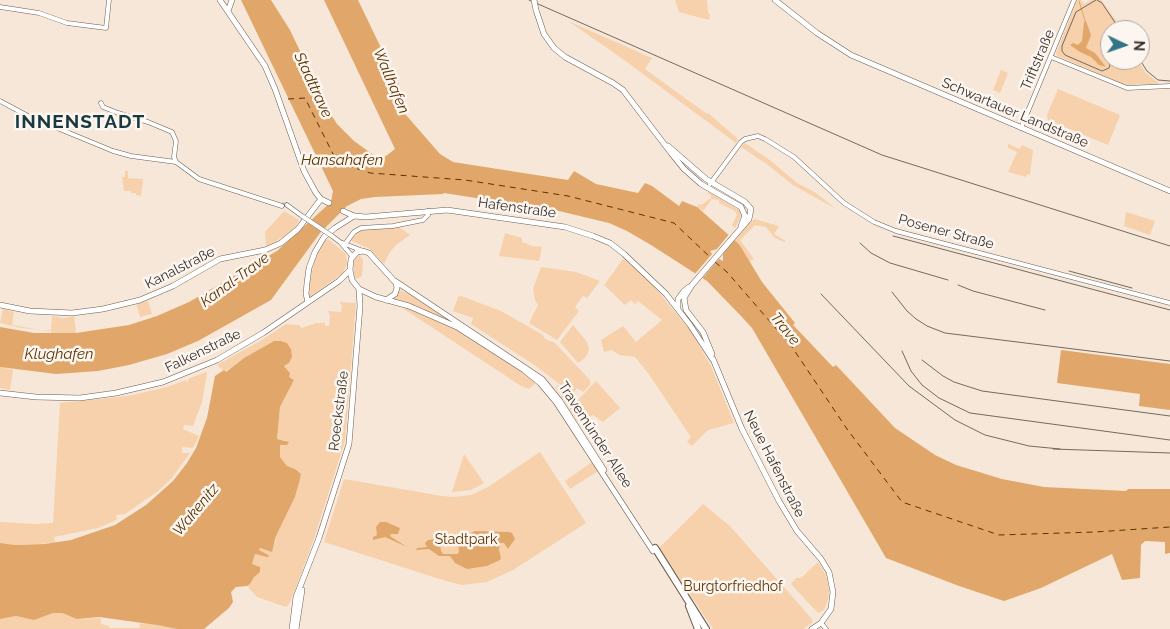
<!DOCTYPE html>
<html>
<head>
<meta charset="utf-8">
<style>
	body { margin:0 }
	#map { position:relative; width:1170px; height:629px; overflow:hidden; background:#f7e7d8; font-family:Raleway,sans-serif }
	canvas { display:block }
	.north { position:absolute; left:1100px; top:20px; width:50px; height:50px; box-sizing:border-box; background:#fdf6f0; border:1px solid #afa8a2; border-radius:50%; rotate:93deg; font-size:14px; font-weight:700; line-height:20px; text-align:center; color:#39332d }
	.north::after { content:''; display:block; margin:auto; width:18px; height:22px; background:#327586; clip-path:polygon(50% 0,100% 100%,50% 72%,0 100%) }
</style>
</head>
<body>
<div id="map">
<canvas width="1170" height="629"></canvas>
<div class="north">N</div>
</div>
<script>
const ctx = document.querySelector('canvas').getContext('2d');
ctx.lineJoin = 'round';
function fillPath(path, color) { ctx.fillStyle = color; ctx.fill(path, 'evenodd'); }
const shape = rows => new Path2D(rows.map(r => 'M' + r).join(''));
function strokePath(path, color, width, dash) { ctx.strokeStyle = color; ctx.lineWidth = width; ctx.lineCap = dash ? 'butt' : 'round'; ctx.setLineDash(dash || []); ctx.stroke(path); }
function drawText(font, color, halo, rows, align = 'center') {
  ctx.font = font + ' Raleway,sans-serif'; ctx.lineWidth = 5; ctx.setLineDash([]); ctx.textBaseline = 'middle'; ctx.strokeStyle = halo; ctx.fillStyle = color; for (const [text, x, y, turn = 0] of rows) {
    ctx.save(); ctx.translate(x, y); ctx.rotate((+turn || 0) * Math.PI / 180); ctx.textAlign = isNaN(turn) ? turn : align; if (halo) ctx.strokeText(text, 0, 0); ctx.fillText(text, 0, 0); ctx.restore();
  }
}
const green = shape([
	[675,0,707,0,708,12,710,15,709,20,679,12],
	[1077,0,1081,0,1084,4,1091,0,1101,0,1123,30,1110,30,1110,60,1138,60,1145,72,1160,84,1125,85,1058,56,1056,53],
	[568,21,652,58,645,69,707,114,708,113,738,139,736,143,620,57],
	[1001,70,1008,73,1000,93,993,90],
	[1058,89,1120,115,1108,145,1048,120,1047,115],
	[745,143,771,161,797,183,816,193,836,209,793,185,768,165,741,147],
	[1008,144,1020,149,1022,145,1033,150,1030,175,1027,174,1026,177,1008,172,1017,152,1008,148],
	[125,171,128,171,128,178,143,179,141,196,136,195,136,193,131,193,131,191,124,191,122,177,125,177],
	[709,192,739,210,741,216,735,228,732,225,737,215,735,211,719,203,719,200,712,199,703,211,697,207,699,204,701,205,711,198,711,195,708,194],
	[284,211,299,220,295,228,288,235,266,246,265,232],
	[1126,212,1155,221,1150,235,1124,226],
	[755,219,779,226,774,234,786,241,784,242,775,238,766,227,755,225,740,240,754,259,749,261,739,244,735,240,748,224],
	[399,227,410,235,396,245,390,252,384,264,370,249,350,240,361,230],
	[505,233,522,238,522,242,532,246,542,247,539,261,499,256],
	[328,239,346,254,347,265,342,274,310,297,308,294,314,261,323,242],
	[359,255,363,259,362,276,357,279,354,276,354,260],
	[623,259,628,260,647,278,690,330,711,366,734,423,708,430,692,446,687,442,691,437,648,373,635,357,619,355,612,350,604,352,601,340,623,326,636,342,662,320,638,301,635,304,631,300,625,305,604,285],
	[541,267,576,272,600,281,587,298,583,296,575,307,579,311,557,340,529,323,538,305,535,300,533,289],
	[399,290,419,298,455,323,401,301,392,299],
	[461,296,501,311,543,335,545,339,555,343,590,380,590,385,583,392,577,388,573,394,533,364,471,324,473,318,453,311,458,297],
	[148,301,152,314,140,317,136,304],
	[340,302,356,303,345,441,314,539,293,595,289,604,286,607,257,597,247,586,250,584,254,577,252,564,255,554,269,556,258,551,260,548,271,551,276,541,276,536,295,497,299,483,295,469,287,466,280,457,280,445,287,441,277,439,280,407,294,380,289,377,288,370,284,366,291,349,287,343,281,341,274,341,244,358,225,372,217,365,260,341,286,324,299,325,302,328,316,323,325,323,325,326,329,326,330,316,328,311,341,312,342,306],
	[399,304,454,326,534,379,536,383,529,389,521,386,407,311],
	[3,309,14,312,12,325,41,330,51,330,52,316,64,318,74,316,76,333,51,334,51,331,21,328,0,323],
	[573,325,587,342,589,350,586,357,578,363,560,342],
	[0,367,13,370,10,390,0,388],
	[206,372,207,373,202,402,193,426,184,425,183,429,199,436,193,448,182,447,182,453,190,453,171,479,158,491,125,514,116,515,117,519,112,522,98,528,54,537,55,543,15,545,0,543,0,522,35,524,53,523,60,403,128,396,167,387,186,380,187,382,189,381,188,379],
	[596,381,620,408,603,422,593,415,578,422,556,388,558,385,577,401],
	[540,452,586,523,513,570,487,582,462,585,446,581,324,542,344,479,442,496,453,497,471,495,488,487],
	[464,454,484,483,471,490,452,492],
	[592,462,598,471,570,489,565,481],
	[703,504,730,526,812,619,813,622,803,629,713,629,659,548],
	[818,562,826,575,829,590,828,600,824,610,818,613,791,584,796,578,801,578],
	[53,613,62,613,77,619,101,618,101,624,109,626,109,628,140,628,139,624,147,623,177,629,0,629,0,619,16,616,24,618]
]);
const water = shape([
	[241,0,271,0,290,30,328,110,337,124,354,141,375,156,382,159,395,149,324,0,358,0,406,100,401,104,406,115,440,154,453,162,568,180,574,171,596,184,638,193,645,183,652,186,679,206,682,201,697,207,739,244,762,282,795,323,793,325,833,367,836,365,895,428,935,455,956,465,1002,479,1044,487,1126,491,1128,489,1170,489,1170,553,1165,554,1165,542,1145,541,1141,545,1140,578,1122,580,1112,554,1041,588,1004,601,959,586,886,558,752,328,742,317,707,281,651,245,627,231,609,223,559,211,444,193,443,194,375,197,361,199,347,206,320,233,271,300,198,341,167,354,129,365,98,371,56,374,0,367,0,327,34,333,76,333,129,325,157,316,189,302,277,251,331,202,333,191],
	[1086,21,1091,35,1086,48,1095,53,1106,67,1099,65,1091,57,1080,52,1070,45,1073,43,1078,45,1082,41,1084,22],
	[274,341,281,341,287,343,291,349,292,357,289,363,284,366,290,373,289,377,294,380,280,407,277,439,289,442,287,445,280,445,280,457,287,466,295,469,301,474,299,483,295,497,276,536,272,552,260,548,259,550,270,556,267,557,255,554,252,564,260,567,260,572,254,577,250,584,247,586,236,587,231,592,233,602,229,608,204,629,177,629,157,625,99,617,77,619,62,613,53,613,34,620,16,616,0,619,0,543,15,545,45,544,71,540,115,525,146,505,173,481,187,463,196,448,207,418,215,376,224,370,226,372,244,358],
	[1061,350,1170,364,1170,410,1139,406,1140,394,1057,383],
	[380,522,386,522,400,528,398,534,391,534,390,536,407,547,385,537,373,540,373,537,377,535,376,527],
	[475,531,509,532,512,533,515,539,508,549,504,543,500,543,499,550,501,558,500,560,487,566,467,569,455,563,450,556,439,556,429,549,416,550,417,548,427,547,425,543,428,540,444,538,457,540],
	[447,540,458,546,459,551,458,554,443,554,441,551,440,542]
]);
const pier = shape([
	[730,233,736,238,723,254,723,261,719,259,701,280,694,275,712,254,710,251,717,249]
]);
const stream = shape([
	[1079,1,1085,21]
]);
const ferry = shape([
	[288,99,305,98,337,162,370,173,465,180,568,196,674,223,712,259],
	[715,262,727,272,792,347,847,429,902,502,999,535,1095,532,1170,527]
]);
const minorTunnel = shape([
	[282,204,287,205]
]);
const minor = shape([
	[0,7,39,13,67,23,106,28,109,0],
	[1051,57,1127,88,1170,86],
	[0,101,28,116,113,151,131,156,176,162],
	[101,103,103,107,118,113,148,122,172,132,176,141,174,157,176,162,199,179,282,206],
	[1021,128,1074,0],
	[710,184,741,142,745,139,758,136,765,139,794,157,844,203,874,222,896,231,1170,303],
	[287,205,302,216],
	[332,236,340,242,363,251],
	[341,243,352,256],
	[345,244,354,232,361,228,393,226,423,220,428,215,428,211],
	[821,623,826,629]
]);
const major = shape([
	[220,0,265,66,275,89,304,171,316,193,321,199,329,203],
	[775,0,817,33,851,55,1170,191],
	[536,10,544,34,554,48,565,57,613,83,623,90,671,153,684,169,701,184,741,207,745,216,741,226],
	[228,11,232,0],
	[668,146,706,179,745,202,751,209,749,219,692,285,684,298,686,310,703,332,712,354],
	[343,211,354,216,366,217,447,210,565,227,593,236,610,243,624,254,666,294,690,325,713,360],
	[395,281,542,379,560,401,604,470],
	[386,300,395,294,397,288,396,283,369,253,363,251,357,252,351,259,350,270,352,280,359,289,376,297,409,306,457,327,524,370,540,383,556,402,653,551],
	[308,302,306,294,307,283,309,268,315,252,324,237,335,228,354,216],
	[0,305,30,311,72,313,103,309,140,300,173,286,220,259,265,250,281,243,298,229,321,199],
	[678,308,678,299,684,291,689,287],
	[713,359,742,429,779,501,797,531,821,559,829,572,833,592,831,609,821,623,812,629],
	[0,393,36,397,80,398,116,393,163,382,217,360,263,333,339,281,350,270],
	[292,629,296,597,319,538,349,444,360,306,359,289],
	[296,629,302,590]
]);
const highway = shape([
	[655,548,706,629],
	[689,606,698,629]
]);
const rail = shape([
	[529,0,882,155,1170,246],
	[1096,0,1076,12,1062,46,1062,51,1065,55,1102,71,1109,68,1111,60],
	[1097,0,1102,3,1120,30],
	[1140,60,1147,71,1158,80,1170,81],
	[893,236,1170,310],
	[860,243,871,253,890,263,948,280],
	[1069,271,1132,288],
	[958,285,973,291,1045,310],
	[892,292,907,311,916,319,927,326,945,333,1170,361],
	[821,294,909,386,955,420,985,435,1029,446,1060,449],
	[902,351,911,371,922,385,939,398,970,413,1170,440],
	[922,360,943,376,954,382,982,391,1170,416],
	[1053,449,1170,453]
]);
const minorBridge = shape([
	[302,216,332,236]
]);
const majorBridge = shape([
	[534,0,536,10]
]);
const streetNames = [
	["Triftstraße",1038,60,-67],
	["Schwartauer Landstraße",1015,113,23],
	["Hafenstraße",517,208,8],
	["Posener Straße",946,232,15],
	["Kanalstraße",180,268,-27],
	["Falkenstraße",203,351,-26],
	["Roeckstraße",339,411,-83],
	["Travemünder Allee",595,435,57],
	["Neue Hafenstraße",774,464,63]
];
const parkNames = [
	["Stadtpark",466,540],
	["Burgtorfriedhof",733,587]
];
const waterNames = [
	["Wallhafen",391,81,67],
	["Stadttrave",313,85,65],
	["Hansahafen",342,160],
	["Kanal-Trave",235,280,-36],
	["Trave",785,329,51],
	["Klughafen",59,354],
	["Wakenitz",196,510,-50]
];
const districtNames = [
	["INNENSTADT",80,122]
];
fillPath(green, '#f7d1ab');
fillPath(water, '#e1a76a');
fillPath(pier, '#f7e7d8');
strokePath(stream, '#e1a76a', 1);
strokePath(ferry, '#593300', 1, [6, 5]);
strokePath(minorTunnel, '#d1c3b6', 4, [4, 2]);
strokePath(minor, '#6b5d51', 5);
strokePath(major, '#6b5d51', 6);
strokePath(highway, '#6b5d51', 8);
strokePath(minor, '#fff', 4);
strokePath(major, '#fff', 5);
strokePath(highway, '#fff', 6);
strokePath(rail, '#736a61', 1);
strokePath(minorBridge, '#6b5d51', 5, []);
strokePath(majorBridge, '#6b5d51', 6, []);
strokePath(minorBridge, '#fff', 4);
strokePath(majorBridge, '#fff', 5);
drawText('14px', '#39332d', '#fdf6f0', streetNames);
drawText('14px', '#5d3704', '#fdf6f0', parkNames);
drawText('italic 15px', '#593300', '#fdf6f0', waterNames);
ctx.letterSpacing = '1px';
drawText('bold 19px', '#193941', '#fdf6f0', districtNames);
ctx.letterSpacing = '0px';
</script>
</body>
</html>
